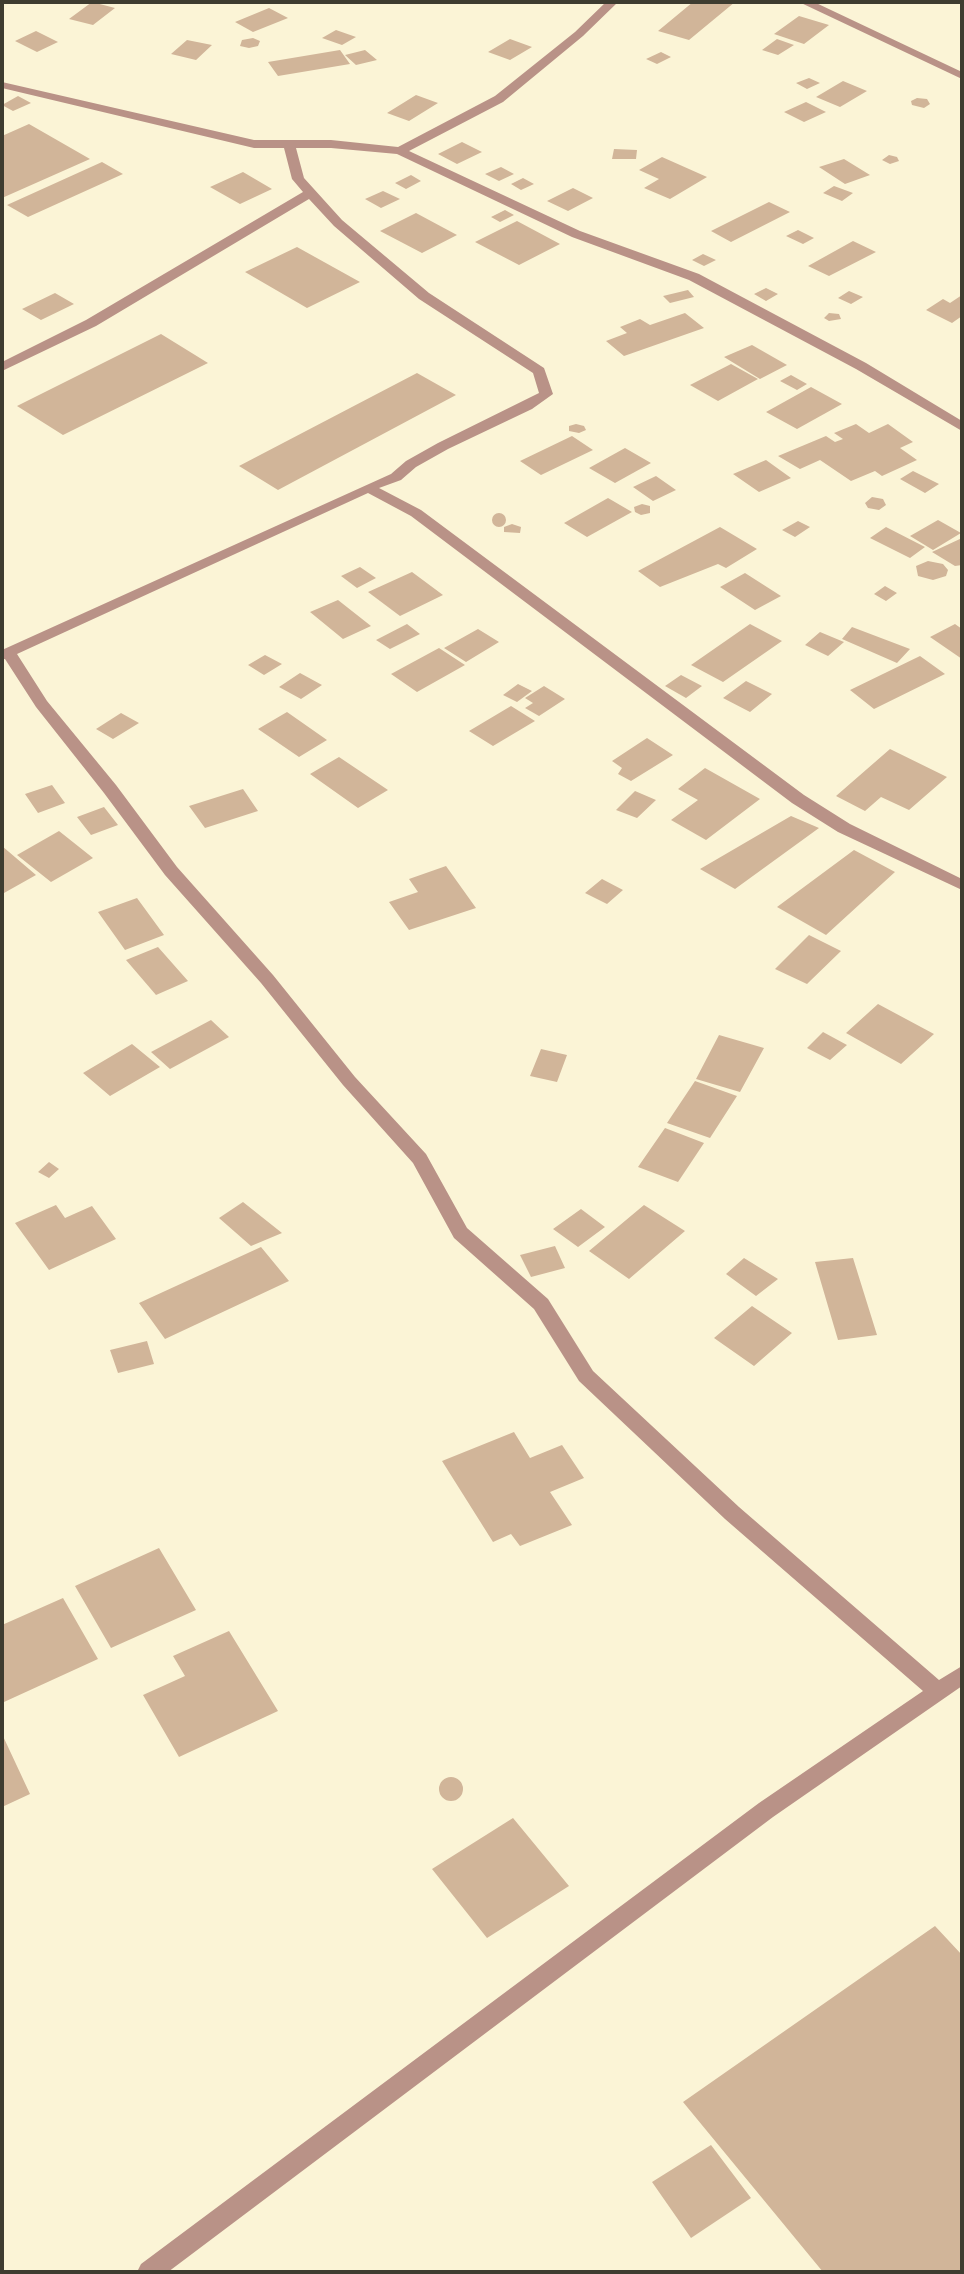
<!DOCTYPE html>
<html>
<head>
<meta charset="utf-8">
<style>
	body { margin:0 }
	#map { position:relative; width:964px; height:2274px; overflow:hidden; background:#fbf4d6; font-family:Commissioner,sans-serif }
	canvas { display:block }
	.frame { position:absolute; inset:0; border:4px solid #3e3c30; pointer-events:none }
</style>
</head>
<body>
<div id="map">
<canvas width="964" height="2274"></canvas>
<div class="frame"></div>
</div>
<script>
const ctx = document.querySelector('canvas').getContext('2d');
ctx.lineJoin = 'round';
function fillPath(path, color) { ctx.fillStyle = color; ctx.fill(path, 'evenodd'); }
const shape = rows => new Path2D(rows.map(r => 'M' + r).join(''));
const building = shape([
	[92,2,115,8,93,25,69,19],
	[693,2,735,2,689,40,658,31],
	[269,8,288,18,253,32,235,22],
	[799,16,829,25,804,44,774,34],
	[336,30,356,37,342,45,322,38],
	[36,31,58,42,37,52,15,41],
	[253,38,260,41,258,46,249,48,240,46,242,40],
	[510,39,532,47,510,60,488,52],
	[777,39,794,45,778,55,762,50],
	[187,40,212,45,196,60,171,54],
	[340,50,350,64,278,76,268,62],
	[365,50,377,60,356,65,345,55],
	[661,52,671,57,657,64,646,59],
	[809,78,820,83,807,89,796,83],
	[843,81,867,91,840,107,816,97],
	[416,95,438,103,409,121,387,113],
	[18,96,31,103,13,111,2,105],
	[917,98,927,99,930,104,924,108,912,105,911,101],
	[806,102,826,112,804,122,784,112],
	[29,124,90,159,2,198,2,136],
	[462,142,482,152,457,164,438,154],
	[614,149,637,150,636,159,612,159],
	[889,155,897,157,899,161,890,164,882,160],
	[662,157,707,177,670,199,644,188,659,179,639,170],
	[844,159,870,175,845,184,819,167],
	[102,162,123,174,28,217,7,205],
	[501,167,514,174,499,181,485,174],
	[243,172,272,189,240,204,210,187],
	[411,175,421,181,406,189,395,183],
	[523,178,534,184,521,190,511,184],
	[834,186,853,193,842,201,823,193],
	[573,188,593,198,568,211,547,201],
	[383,191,400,199,381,208,365,199],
	[769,202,790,212,731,242,711,231],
	[505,210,514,215,500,222,491,217],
	[416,213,457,235,422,253,380,231],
	[517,221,560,244,519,265,475,242],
	[798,230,814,238,803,244,786,236],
	[853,241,876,252,829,276,808,266],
	[297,247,360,282,307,308,245,272],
	[703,254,716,260,704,266,692,260],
	[766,288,778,294,766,301,754,294],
	[688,290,694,297,670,303,663,296],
	[849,291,863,297,851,304,838,298],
	[55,293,74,304,41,320,22,309],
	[962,295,962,316,952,323,926,310,943,299,950,303],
	[685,313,704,328,624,356,606,341,627,333,620,327,640,319,650,325],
	[829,313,839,314,841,319,829,321,824,318],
	[161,334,208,363,63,435,17,406],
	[752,345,787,365,760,379,724,357],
	[731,364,758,379,718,401,690,385],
	[417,373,456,395,278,490,239,466],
	[791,375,807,384,797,390,780,381],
	[811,387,842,404,797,429,766,412],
	[576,424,584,426,586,430,579,433,569,431,569,426],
	[856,424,869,433,888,424,913,442,900,448,917,460,882,476,875,471,851,481,820,460,800,469,778,456,826,436,835,442,843,439,834,433],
	[572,436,593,450,541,475,520,461],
	[625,448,651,463,615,483,589,468],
	[766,460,791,478,759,492,733,474],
	[913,471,939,484,925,493,900,479],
	[656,476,676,490,653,501,633,487],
	[872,497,883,499,886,505,879,510,868,508,865,503],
	[608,498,632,512,587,537,564,523],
	[642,504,650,506,650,513,641,515,635,512,634,507],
	'492 520a7 7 0 1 1 14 0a7 7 0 1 1-14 0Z',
	[938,520,961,533,933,550,910,536],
	[798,521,810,527,795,537,782,530],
	[512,524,521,527,520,533,504,532,504,527],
	[720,527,757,549,726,568,718,564,660,587,638,571],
	[886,527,925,547,910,558,870,538],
	[962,538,962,565,955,566,932,552],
	[928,561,943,564,948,570,946,576,933,580,918,576,916,566],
	[360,567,376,578,357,588,341,576],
	[412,572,443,595,400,616,368,592],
	[745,573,781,596,755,610,720,587],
	[885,586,897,593,886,601,874,594],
	[338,600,371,626,343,639,310,612],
	[407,624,420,634,390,649,376,640],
	[750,624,782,641,723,682,691,665],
	[955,624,962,629,962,659,930,637],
	[852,627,910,649,897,663,842,639],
	[478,629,499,642,466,662,444,648],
	[820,632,844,642,828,656,805,645],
	[439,648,465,665,417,692,391,674],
	[265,655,282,664,264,675,248,665],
	[920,656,945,674,874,709,850,690],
	[300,673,322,685,301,699,279,687],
	[681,675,702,686,686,698,665,686],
	[746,681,772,694,750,712,723,698],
	[518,684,532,691,517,702,503,695],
	[544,686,565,699,539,716,525,708,533,703,525,698],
	[511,706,535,721,493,746,469,731],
	[287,712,327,740,299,757,258,729],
	[121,713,139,723,113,739,96,729],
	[647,738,673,755,631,781,618,774,622,768,612,761],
	[890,749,947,777,909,810,881,797,865,811,836,796],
	[339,757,388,790,358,808,310,774],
	[705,768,760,799,706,840,671,820,698,800,678,789],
	[52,785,65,803,38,813,25,794],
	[243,789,258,811,205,828,189,806],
	[635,791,656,800,637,818,616,810],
	[104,807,118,825,91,835,77,817],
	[791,816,819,828,735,889,700,869],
	[59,831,93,858,51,882,17,855],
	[2,846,36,875,4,893,2,891],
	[854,850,895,872,826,935,777,907],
	[446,866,476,908,409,930,389,902,418,892,409,879],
	[602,879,623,890,607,904,585,893],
	[137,898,164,935,125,950,98,912],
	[809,935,841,951,807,984,775,969],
	[158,947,188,981,156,995,126,960],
	[878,1004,934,1034,901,1064,846,1033],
	[211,1020,229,1037,170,1069,151,1052],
	[823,1032,847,1045,830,1060,807,1048],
	[719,1035,764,1048,740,1092,696,1079],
	[132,1044,160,1067,110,1096,83,1073],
	[541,1049,567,1055,557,1082,530,1076],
	[695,1081,737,1096,710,1138,667,1123],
	[665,1128,704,1143,678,1182,638,1167],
	[49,1162,59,1169,49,1178,38,1172],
	[243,1202,282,1233,251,1246,219,1218],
	[56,1205,65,1218,92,1206,116,1239,49,1270,15,1223],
	[644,1205,685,1231,629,1279,589,1251],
	[581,1209,605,1227,578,1247,553,1229],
	[555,1246,565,1268,531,1277,520,1255],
	[261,1247,289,1281,165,1339,139,1303],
	[744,1258,778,1279,756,1296,726,1274],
	[853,1258,877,1335,838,1340,815,1262],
	[752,1306,792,1333,754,1366,714,1338],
	[147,1341,154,1364,118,1373,110,1350],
	[514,1432,530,1458,562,1445,584,1478,550,1492,572,1525,520,1546,511,1534,493,1542,442,1461],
	[159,1548,196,1610,111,1648,75,1586],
	[63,1598,98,1659,4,1702,2,1625],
	[229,1631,278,1711,179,1757,143,1695,185,1676,173,1656],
	[2,1734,30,1794,2,1807],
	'439 1789a12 12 0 1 1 24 0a12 12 0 1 1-24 0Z',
	[513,1818,569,1886,487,1938,432,1869],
	[935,1926,962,1955,962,2272,823,2272,683,2102],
	[711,2145,751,2198,691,2238,652,2182]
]);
const minor = shape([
	[606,2,618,2,583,36,503,102,409,151,580,231,699,274,866,363,962,421,962,431,856,369,689,280,572,237,397,154,331,148,296,148,304,178,342,220,429,293,544,368,553,394,532,409,448,449,416,467,401,480,379,488,421,510,804,795,850,824,962,879,962,890,838,832,792,803,411,516,368,493,17,654,47,701,116,785,177,867,273,975,355,1077,426,1154,467,1228,548,1299,593,1371,739,1507,939,1680,962,1666,962,1686,773,1817,168,2272,137,2272,141,2264,759,1803,923,1691,725,1519,579,1381,534,1309,454,1238,413,1163,343,1085,261,983,165,875,104,793,36,707,5,659,2,659,2,650,391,474,406,461,438,443,539,393,533,373,419,299,334,226,309,199,96,326,2,371,2,362,86,320,303,192,292,179,284,148,254,148,2,88,2,82,254,140,331,140,398,147,495,96,575,32,606,2],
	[799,2,814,2,962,72,962,79,799,2]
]);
fillPath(building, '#d1b599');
fillPath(minor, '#b99287');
</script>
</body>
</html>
